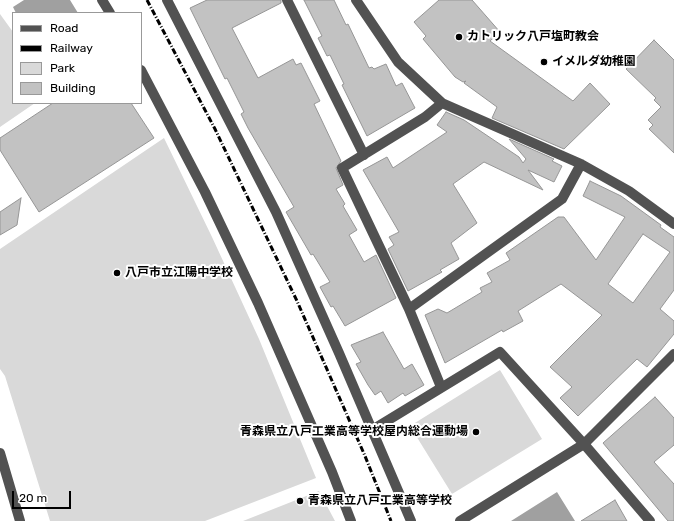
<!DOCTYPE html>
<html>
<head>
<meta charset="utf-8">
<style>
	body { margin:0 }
	#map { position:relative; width:674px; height:521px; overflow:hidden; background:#fff; font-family:Rubik,sans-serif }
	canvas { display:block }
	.legend { position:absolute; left:12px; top:12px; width:130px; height:92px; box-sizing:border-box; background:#fff; border:1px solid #999; margin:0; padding:5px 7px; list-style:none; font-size:12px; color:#000 }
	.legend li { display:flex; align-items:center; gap:8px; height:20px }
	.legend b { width:20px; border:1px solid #999 }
	.scale { position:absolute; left:12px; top:491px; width:59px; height:18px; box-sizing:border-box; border:2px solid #000; border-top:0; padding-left:5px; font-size:12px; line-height:14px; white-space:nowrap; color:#000; -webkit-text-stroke:3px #fff; paint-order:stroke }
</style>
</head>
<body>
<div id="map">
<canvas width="674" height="521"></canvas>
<ul class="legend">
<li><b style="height:5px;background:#525252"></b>Road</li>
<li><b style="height:5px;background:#000"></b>Railway</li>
<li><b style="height:11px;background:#d9d9d9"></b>Park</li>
<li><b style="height:11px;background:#c2c2c2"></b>Building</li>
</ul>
<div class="scale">20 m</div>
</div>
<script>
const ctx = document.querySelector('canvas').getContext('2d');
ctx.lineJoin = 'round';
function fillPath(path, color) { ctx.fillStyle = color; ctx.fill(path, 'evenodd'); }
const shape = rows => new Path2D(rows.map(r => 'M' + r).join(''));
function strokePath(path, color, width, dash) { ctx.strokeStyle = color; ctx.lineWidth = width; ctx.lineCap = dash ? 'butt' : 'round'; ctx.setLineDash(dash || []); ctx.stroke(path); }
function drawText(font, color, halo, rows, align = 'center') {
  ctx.font = font + ' Rubik,"Noto Sans JP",sans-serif'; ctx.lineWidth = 4; ctx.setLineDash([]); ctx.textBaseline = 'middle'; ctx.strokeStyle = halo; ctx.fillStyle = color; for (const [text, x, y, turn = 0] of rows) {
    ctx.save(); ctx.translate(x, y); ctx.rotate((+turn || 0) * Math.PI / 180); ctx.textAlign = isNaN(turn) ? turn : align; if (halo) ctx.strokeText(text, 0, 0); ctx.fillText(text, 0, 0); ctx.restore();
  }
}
const green = shape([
	[0,14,13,32,13,103,35,103,0,127],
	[164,138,212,237,259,339,316,478,205,521,50,521,5,376,0,369,0,249],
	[500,370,542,439,452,494,410,426],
	[319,491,335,521,243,521]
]);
const water = shape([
	[24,0,70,0,78,13,16,13,13,7],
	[557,492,575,521,511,521]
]);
const building = shape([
	[207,0,281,0,281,3,232,28,258,78,293,59,296,65,301,63,320,101,314,104,341,161,336,168,343,185,336,189,345,204,343,206,357,230,349,235,364,262,376,255,396,298,345,326,333,306,331,307,320,287,330,282,313,254,311,255,286,212,294,207,248,128,241,114,244,112,227,78,225,79,190,8,207,0],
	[304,0,334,0,346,25,348,24,369,68,372,67,374,69,386,64,396,86,402,83,415,108,367,136,342,85,344,84,330,55,327,56,318,38,322,36,304,0],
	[439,0,472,0,500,32,490,41,573,101,590,83,610,104,564,149,492,118,497,107,464,83,466,81,463,82,455,77,423,39,426,36,414,22,439,0],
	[654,40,674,60,674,153,649,129,653,125,648,120,661,107,654,100,656,98,626,69,654,40],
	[53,103,131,103,154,138,39,212,0,150,0,138,53,103],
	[446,112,464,120,519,157,523,163,526,159,509,139,554,159,552,161,562,166,554,182,528,170,543,190,484,162,453,184,477,223,451,243,459,259,440,270,442,272,408,291,388,249,394,245,389,237,399,232,363,170,387,157,393,168,447,132,437,125,446,112],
	[590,181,621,196,661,225,660,227,674,237,674,290,660,309,674,321,674,334,647,367,637,359,578,416,560,398,572,387,550,367,602,315,561,284,518,311,523,321,503,332,502,330,445,363,425,315,438,309,447,313,482,292,480,288,492,282,487,273,510,260,506,253,558,217,564,217,596,260,625,217,583,196,590,181],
	[643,234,670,252,633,303,608,284,643,234],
	[21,198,17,225,0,235,0,212,21,198],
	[383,332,404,369,412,364,424,385,405,396,403,393,388,403,381,391,375,395,368,385,356,364,361,362,351,345,383,332],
	[655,397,674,418,674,445,654,462,674,484,674,521,668,521,603,443,655,397],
	[615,500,627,521,581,521,615,500]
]);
const minor = shape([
	[102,0,110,13],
	[167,0,276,212,339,353,411,521],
	[287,0,364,155],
	[356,0,398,62,442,103,425,117,342,168,409,309,441,387],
	[141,70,205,192,258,303,332,472,351,521],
	[442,103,581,164,629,191,674,224],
	[409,309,562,199,581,164],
	[372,430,500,352,584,444,650,521],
	[0,453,20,521],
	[460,521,584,444,674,354]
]);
const rail = shape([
	[147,0,215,129,297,301,365,456,391,521]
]);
const markers = [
	[459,37,4,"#000"],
	[544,62,4,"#000"],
	[117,273,4,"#000"],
	[476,432,4,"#000"],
	[300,501,4,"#000"]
];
const poiNames = [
	["カトリック八戸塩町教会",467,37],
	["イメルダ幼稚園",552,62],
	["八戸市立江陽中学校",125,273],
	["青森県立八戸工業高等学校屋内総合運動場",468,432,"right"],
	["青森県立八戸工業高等学校",308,501]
];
fillPath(green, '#d9d9d9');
fillPath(water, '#a0a0a0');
fillPath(building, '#c2c2c2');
strokePath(building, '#969696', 1);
strokePath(minor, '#525252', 10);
strokePath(rail, '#000', 3, [6, 2, 1, 2]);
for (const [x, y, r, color] of markers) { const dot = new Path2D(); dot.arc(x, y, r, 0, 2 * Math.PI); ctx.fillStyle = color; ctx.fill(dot); strokePath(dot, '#fff', 1.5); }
drawText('bold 12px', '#000', '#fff', poiNames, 'left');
</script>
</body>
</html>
